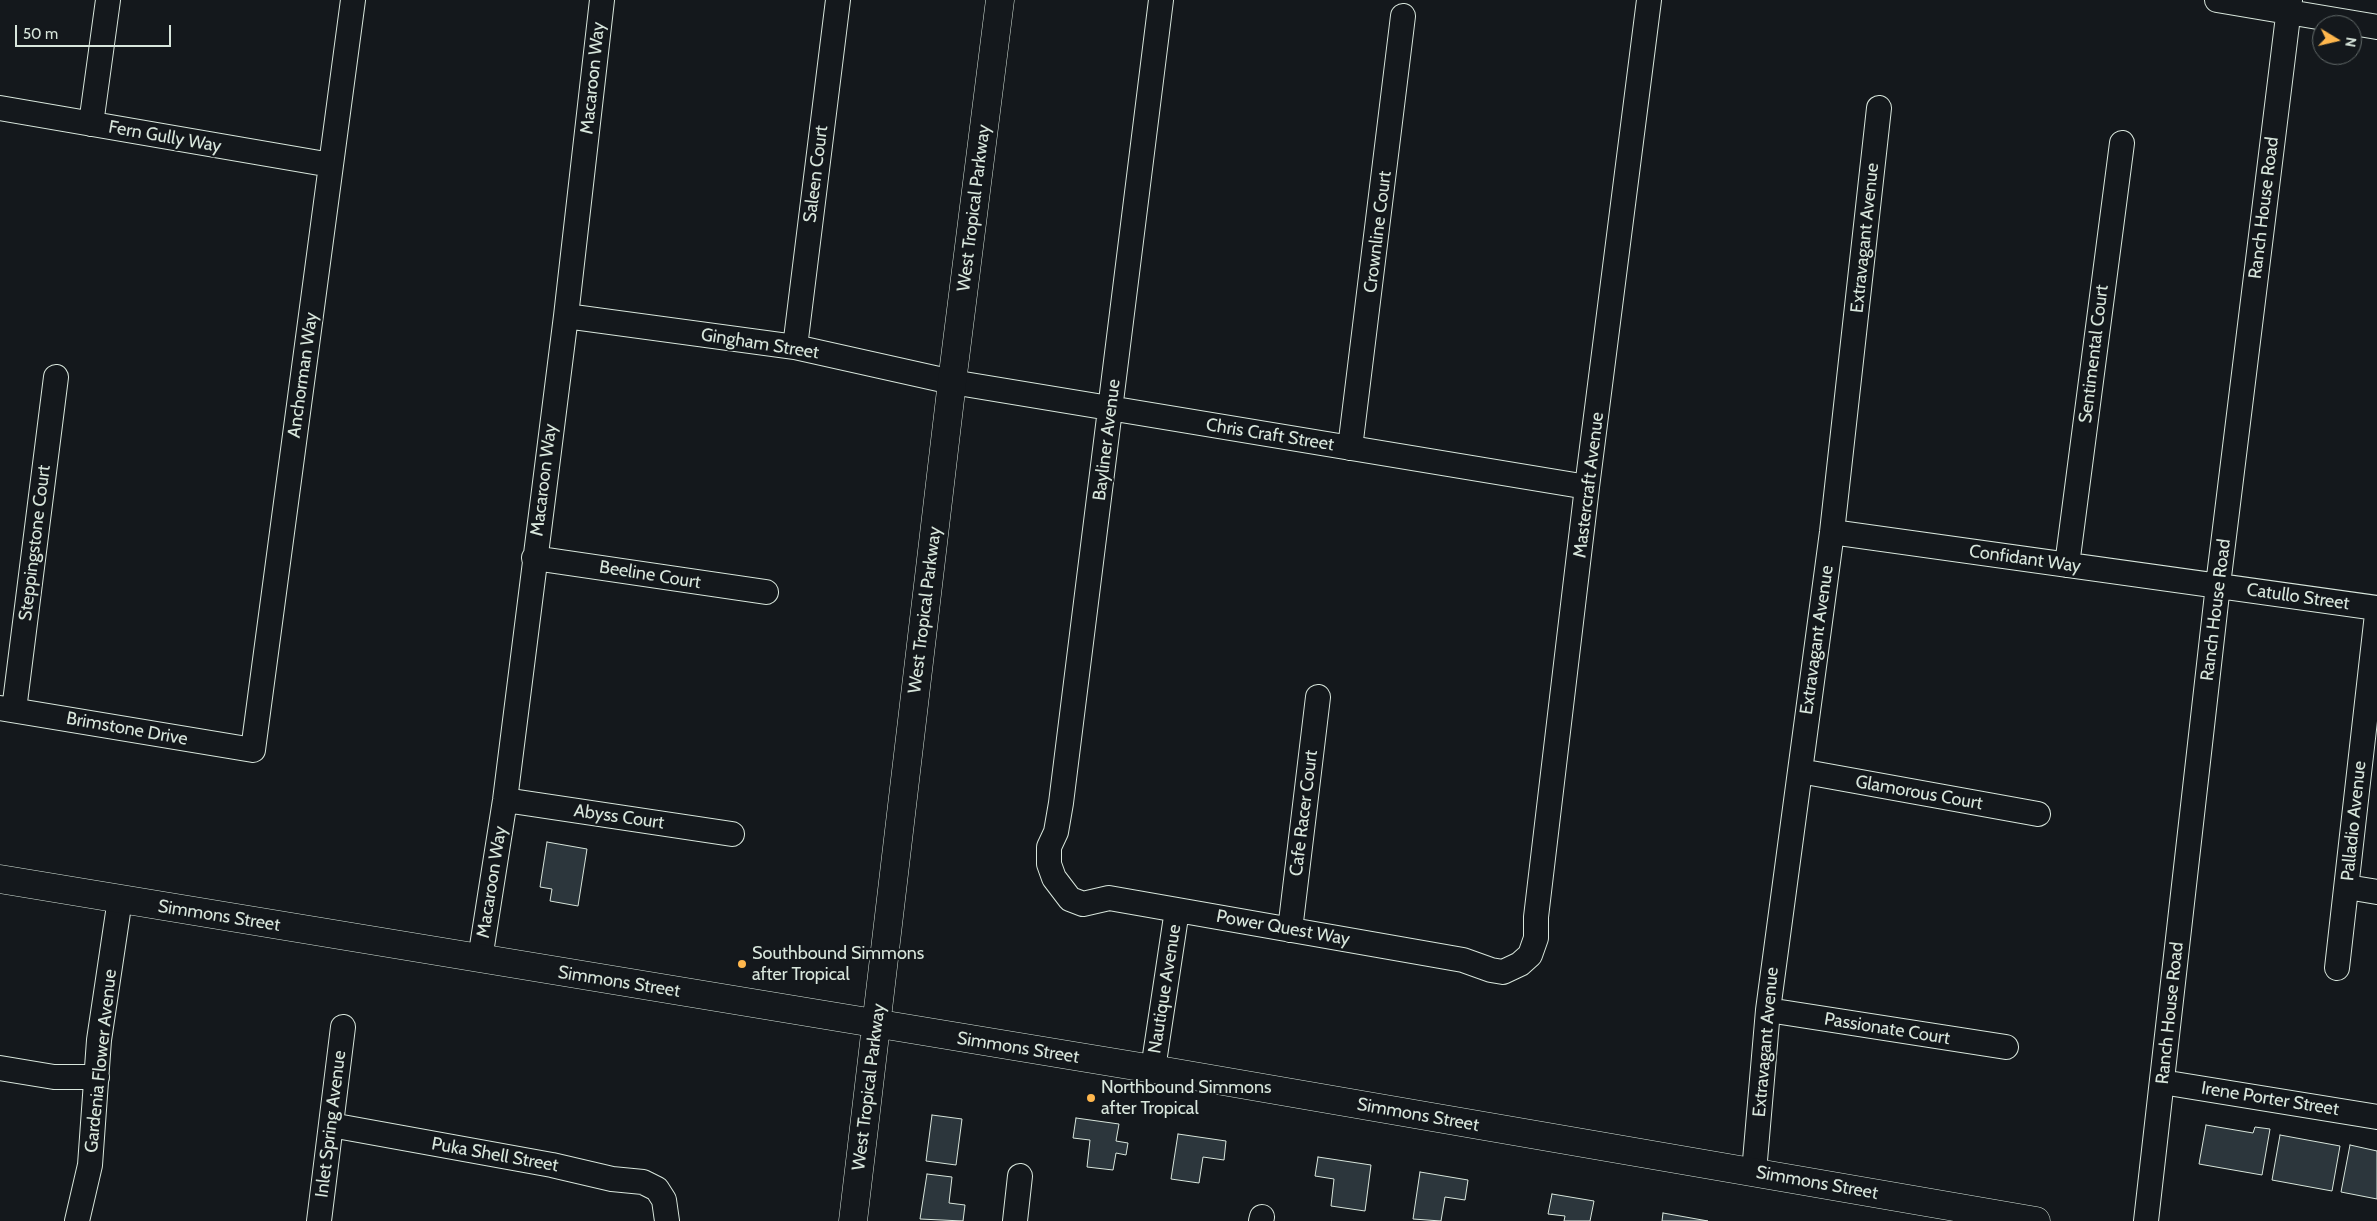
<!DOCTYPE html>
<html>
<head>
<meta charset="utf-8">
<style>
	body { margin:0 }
	#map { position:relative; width:2377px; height:1221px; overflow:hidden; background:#14181c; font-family:Cabin,sans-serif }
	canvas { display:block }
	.north { position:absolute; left:2312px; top:15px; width:50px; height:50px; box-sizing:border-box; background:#14181c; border:1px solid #626a69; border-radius:50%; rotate:99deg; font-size:14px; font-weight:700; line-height:20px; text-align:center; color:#d8e6dc }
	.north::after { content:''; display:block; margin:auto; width:18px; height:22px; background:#ffb74d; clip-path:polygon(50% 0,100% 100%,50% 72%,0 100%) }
	.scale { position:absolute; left:15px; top:25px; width:156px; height:22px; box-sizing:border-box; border:2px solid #d8e6dc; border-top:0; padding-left:6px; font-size:15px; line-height:18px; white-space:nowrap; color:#d8e6dc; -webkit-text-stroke:4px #14181c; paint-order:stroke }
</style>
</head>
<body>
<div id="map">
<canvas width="2377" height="1221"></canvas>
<div class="north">N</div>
<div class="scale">50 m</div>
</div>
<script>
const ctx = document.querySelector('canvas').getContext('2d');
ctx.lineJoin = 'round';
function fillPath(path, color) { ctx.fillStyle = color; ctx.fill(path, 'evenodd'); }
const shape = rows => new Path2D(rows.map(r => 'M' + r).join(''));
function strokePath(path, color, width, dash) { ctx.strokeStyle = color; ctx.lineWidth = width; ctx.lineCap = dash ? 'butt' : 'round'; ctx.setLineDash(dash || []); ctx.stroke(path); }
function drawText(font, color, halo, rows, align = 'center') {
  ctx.font = font + ' Cabin,sans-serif'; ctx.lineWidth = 4; ctx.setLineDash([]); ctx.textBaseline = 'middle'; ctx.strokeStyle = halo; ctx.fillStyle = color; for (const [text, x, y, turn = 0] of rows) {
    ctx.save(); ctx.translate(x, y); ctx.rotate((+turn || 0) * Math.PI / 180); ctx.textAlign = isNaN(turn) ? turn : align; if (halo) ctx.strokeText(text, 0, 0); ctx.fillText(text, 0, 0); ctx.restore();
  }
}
const building = shape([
	[547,842,587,849,578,906,550,901,552,889,540,887,547,842],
	[932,1115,962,1119,956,1165,926,1161,932,1115],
	[1076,1118,1119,1124,1116,1141,1128,1143,1126,1155,1116,1153,1113,1170,1087,1167,1090,1140,1073,1138,1076,1118],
	[2206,1125,2253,1133,2255,1127,2270,1129,2262,1175,2199,1164,2206,1125],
	[1178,1134,1226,1141,1224,1160,1203,1157,1199,1183,1171,1179,1178,1134],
	[2280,1135,2340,1146,2332,1191,2272,1180,2280,1135],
	[2350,1145,2377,1151,2377,1199,2341,1192,2350,1145],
	[1318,1157,1371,1165,1365,1211,1331,1206,1334,1179,1315,1176,1318,1157],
	[1420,1172,1468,1180,1465,1200,1445,1197,1441,1221,1413,1219,1420,1172],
	[927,1174,952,1177,949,1203,965,1205,963,1221,920,1219,927,1174],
	[1552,1194,1594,1201,1590,1221,1564,1221,1565,1216,1548,1214,1552,1194],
	[1663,1213,1708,1221,1662,1221,1663,1213]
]);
const minor = shape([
	[1161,0,1061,803,1056,832,1049,847,1049,864,1054,878,1070,899,1083,904,1109,898,1463,960,1491,970,1503,972,1520,964,1530,955,1536,938,1536,917,1587,487,1649,0],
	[2217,0,2377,27],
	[0,108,331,165],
	[91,124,108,0],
	[566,316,795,347,952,382,1587,487],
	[795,347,838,0],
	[1350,448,1403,16],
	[1832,532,2377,608],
	[534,558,766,592],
	[2067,565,2122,143],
	[0,708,253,750,353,0],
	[14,710,56,377],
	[1800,771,2038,814],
	[505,800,732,834],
	[2347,887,2377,892],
	[1290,930,1318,697],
	[480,959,505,800,566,316,602,0],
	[2337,968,2377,614],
	[1768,1010,2006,1047],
	[0,1068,54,1077,97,1077],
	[1153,1069,1177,910],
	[2162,1082,2377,1117],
	[331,1125,552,1165,612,1179,643,1182,657,1189,664,1200,667,1221],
	[1754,1172,1768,1010,1832,532,1879,108],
	[77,1221,90,1165,99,1040,120,899],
	[319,1221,343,1027],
	[1015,1221,1020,1176],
	[1261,1221,1262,1217],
	[2146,1221,2218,585,2290,0]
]);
const major = shape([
	[0,879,1153,1069,2036,1221],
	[853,1221,952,382,1000,0]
]);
const markers = [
	[742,964,5,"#ffb74d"],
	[1091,1098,5,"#ffb74d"]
];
const streetNames = [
	["Macaroon Way",593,78,-84],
	["Fern Gully Way",165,137,10],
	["Saleen Court",816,174,-83],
	["West Tropical Parkway",974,208,-83],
	["Ranch House Road",2264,208,-83],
	["Crownline Court",1378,232,-83],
	["Extravagant Avenue",1865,238,-84],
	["Gingham Street",760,344,9],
	["Sentimental Court",2094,354,-83],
	["Anchorman Way",303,375,-82],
	["Chris Craft Street",1270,435,9],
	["Bayliner Avenue",1107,440,-83],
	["Macaroon Way",544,480,-83],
	["Mastercraft Avenue",1589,485,-83],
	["Steppingstone Court",35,543,-83],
	["Confidant Way",2025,559,8],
	["Beeline Court",650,575,9],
	["Catullo Street",2298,597,8],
	["West Tropical Parkway",925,610,-83],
	["Ranch House Road",2216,610,-83],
	["Extravagant Avenue",1817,640,-82],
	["Brimstone Drive",127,729,10],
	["Glamorous Court",1919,793,10],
	["Cafe Racer Court",1304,813,-83],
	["Abyss Court",619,817,8],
	["Palladio Avenue",2354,821,-84],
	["Macaroon Way",492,882,-81],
	["Simmons Street",219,916,9],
	["Power Quest Way",1283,928,10],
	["Simmons Street",619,982,9],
	["Nautique Avenue",1165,989,-81],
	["Ranch House Road",2170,1013,-84],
	["Passionate Court",1887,1029,9],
	["Extravagant Avenue",1766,1042,-85],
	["Simmons Street",1018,1048,9],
	["Gardenia Flower Avenue",101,1061,-84],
	["West Tropical Parkway",869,1087,-83],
	["Irene Porter Street",2270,1099,9],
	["Simmons Street",1418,1115,10],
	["Inlet Spring Avenue",331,1124,-83],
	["Puka Shell Street",495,1155,10],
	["Simmons Street",1817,1183,10]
];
const poiNames = [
	["Southbound Simmons",752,954],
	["after Tropical",752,975],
	["Northbound Simmons",1101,1088],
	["after Tropical",1101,1109]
];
fillPath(building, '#2c363c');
strokePath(building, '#d8e6dc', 1);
strokePath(minor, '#d8e6dc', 26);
strokePath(major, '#d8e6dc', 29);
strokePath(minor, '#14181c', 24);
strokePath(major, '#14181c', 28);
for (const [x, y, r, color] of markers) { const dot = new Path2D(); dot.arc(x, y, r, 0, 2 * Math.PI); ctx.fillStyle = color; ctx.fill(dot); strokePath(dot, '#14181c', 2); }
drawText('18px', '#d8e6dc', '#14181c', streetNames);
drawText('18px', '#d8e6dc', '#14181c', poiNames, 'left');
</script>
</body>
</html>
